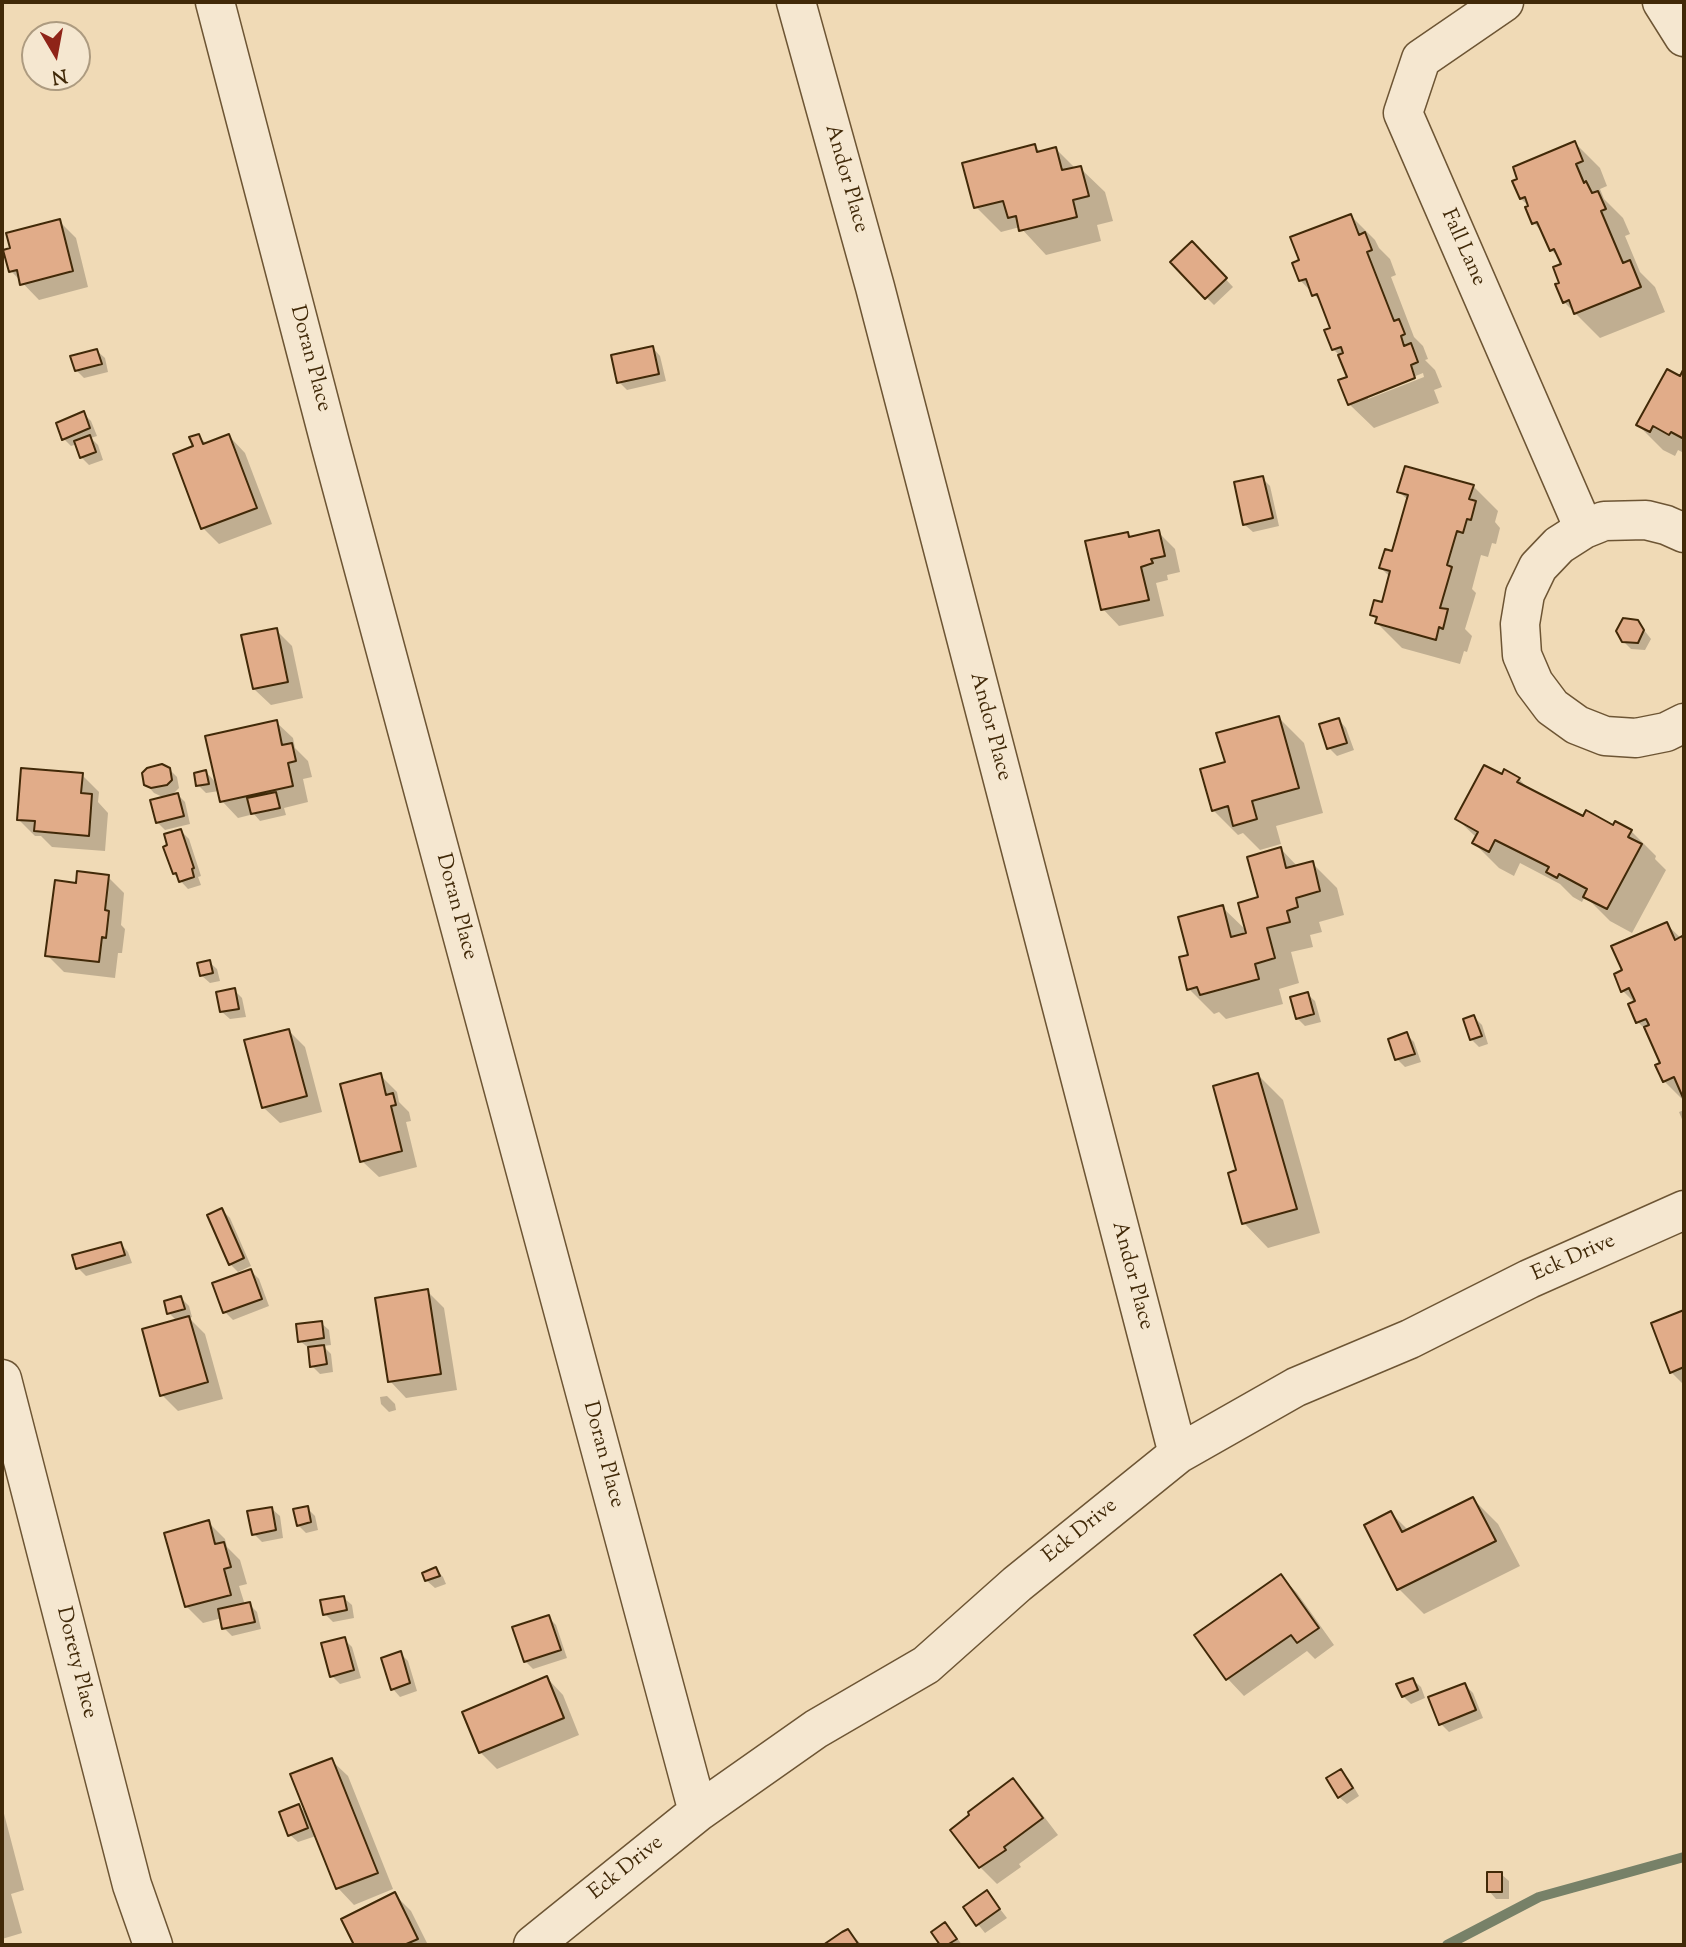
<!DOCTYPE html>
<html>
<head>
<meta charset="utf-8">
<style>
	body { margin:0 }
	#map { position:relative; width:1686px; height:1947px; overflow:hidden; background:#f0dab6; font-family:"Sorts Mill Goudy",serif }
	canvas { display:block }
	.frame { position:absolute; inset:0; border:4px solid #412908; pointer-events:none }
	.north { position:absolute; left:21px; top:21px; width:70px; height:70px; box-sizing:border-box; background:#f5e7d0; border:2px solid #ad9b80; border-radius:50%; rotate:170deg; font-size:19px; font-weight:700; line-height:28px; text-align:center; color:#412908 }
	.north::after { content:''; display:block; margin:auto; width:24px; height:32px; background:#8f2418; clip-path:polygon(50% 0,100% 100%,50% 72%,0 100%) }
</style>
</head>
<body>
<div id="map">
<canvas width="1686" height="1947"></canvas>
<div class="frame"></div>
<div class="north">N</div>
</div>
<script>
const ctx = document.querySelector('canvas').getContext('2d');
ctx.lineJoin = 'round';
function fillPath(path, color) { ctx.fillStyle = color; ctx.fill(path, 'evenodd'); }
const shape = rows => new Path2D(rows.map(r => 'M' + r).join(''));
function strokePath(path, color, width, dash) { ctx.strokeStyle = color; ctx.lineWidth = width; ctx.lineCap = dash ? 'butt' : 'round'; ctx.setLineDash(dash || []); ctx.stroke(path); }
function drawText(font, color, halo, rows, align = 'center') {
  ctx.font = font + ' "Sorts Mill Goudy",serif'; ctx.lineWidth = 6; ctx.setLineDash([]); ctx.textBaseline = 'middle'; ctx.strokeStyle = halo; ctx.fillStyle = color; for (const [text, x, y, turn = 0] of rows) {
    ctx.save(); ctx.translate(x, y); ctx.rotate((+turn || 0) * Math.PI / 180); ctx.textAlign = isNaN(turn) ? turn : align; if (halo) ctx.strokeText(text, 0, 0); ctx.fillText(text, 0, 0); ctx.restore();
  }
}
const shadow = shape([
	[1575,143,1600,168,1607,186,1600,189,1604,199,1623,218,1630,234,1625,236,1640,272,1655,287,1665,312,1600,338,1564,302,1562,284,1563,265,1561,259,1551,250,1544,234,1534,223,1527,208,1530,207,1521,199,1515,182],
	[1035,146,1041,153,1056,149,1076,169,1080,168,1105,192,1113,221,1097,225,1101,241,1046,255,1020,227,1001,232,976,207],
	[1351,216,1375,240,1379,248,1390,259,1396,275,1391,277,1414,337,1423,346,1428,359,1425,360,1435,370,1442,387,1434,390,1439,403,1374,428,1349,404,1349,378,1341,357,1333,349,1333,329,1323,304,1300,280,1301,261],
	[1423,373,1424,377,1368,399,1368,395],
	[59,221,76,238,88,287,39,300,11,271],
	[1192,243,1233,287,1214,305,1172,263],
	[653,348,660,356,666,381,627,390,619,382],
	[97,351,105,358,108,372,84,378,76,370],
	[1684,372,1684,453,1678,450,1675,456,1663,450,1638,425,1681,378],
	[83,413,91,421,97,436,91,438,98,445,103,460,89,465,81,457,77,444,71,446,64,439],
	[198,436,207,444,229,436,245,453,272,524,219,544,203,528,195,447],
	[1262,478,1270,486,1279,526,1253,532,1245,525],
	[1473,486,1498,511,1495,522,1500,528,1496,544,1492,543,1488,557,1481,555,1472,589,1476,593,1465,629,1472,636,1467,652,1464,651,1460,664,1402,648,1377,623,1378,620,1372,614,1383,604,1390,577,1381,568,1393,554,1408,500,1399,492],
	[1158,532,1175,549,1180,572,1167,575,1168,580,1156,583,1164,616,1119,626,1103,609,1127,534,1132,539],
	[1637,621,1651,639,1645,650,1631,649,1623,641],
	[276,630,292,646,303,698,271,705,254,689],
	[1279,718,1304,743,1323,813,1276,826,1281,844,1260,850,1243,833,1238,835,1213,810,1227,764],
	[1339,720,1346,728,1354,750,1337,756,1329,748],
	[276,722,293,738,295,748,308,761,312,777,303,779,308,802,284,808,286,815,260,821,254,814,238,818,222,801,219,791,206,793,198,785,206,772,218,785],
	[169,769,177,777,179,788,171,796,177,794,185,802,190,824,165,830,157,822,165,798,154,793,146,784],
	[82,775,99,792,98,802,108,813,105,851,52,847,41,836,35,836,18,819],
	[1502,776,1519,779,1530,790,1583,818,1614,827,1616,823,1631,831,1656,856,1655,859,1666,870,1632,933,1610,921,1590,901,1584,898,1582,902,1573,897,1560,884,1520,863,1514,876,1499,868,1474,843,1477,838,1457,819],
	[181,831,189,839,201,876,198,877,201,885,188,889,174,874],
	[1281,849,1298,867,1312,863,1337,888,1344,915,1319,922,1322,932,1310,935,1313,947,1291,952,1299,983,1279,989,1283,1004,1226,1019,1219,1012,1214,1014,1189,989,1190,956,1222,907,1248,932],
	[108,877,124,893,121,925,125,929,122,953,118,953,115,978,64,972,47,955,78,885],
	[1666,924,1684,941,1684,1101,1664,1081,1662,1064,1649,1033,1638,1022,1635,1003,1623,991,1624,970],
	[209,962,217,969,220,981,210,983,202,976],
	[234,990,242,998,246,1017,230,1019,222,1012],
	[1307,994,1315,1001,1321,1022,1305,1026,1298,1019,1292,998],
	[1474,1017,1482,1025,1488,1044,1479,1047,1471,1039],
	[289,1031,305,1047,322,1112,280,1123,263,1107],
	[1406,1034,1414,1042,1421,1062,1405,1067,1397,1059,1390,1040],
	[380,1075,397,1092,399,1102,409,1112,411,1121,406,1122,417,1167,379,1177,362,1161],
	[1258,1075,1283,1100,1320,1233,1268,1248,1244,1223,1238,1171],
	[1684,1110,1684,1124,1679,1112],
	[222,1210,230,1218,251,1266,238,1272,230,1264],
	[121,1244,128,1252,132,1263,86,1276,78,1268],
	[251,1271,259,1279,269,1306,233,1320,225,1312],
	[427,1291,444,1308,457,1390,406,1398,390,1381],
	[181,1298,189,1306,192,1317,189,1318,205,1334,223,1399,178,1411,162,1395,177,1321,169,1313],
	[1684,1312,1684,1385,1671,1372,1653,1324],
	[321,1323,329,1330,331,1345,323,1346,331,1354,333,1372,320,1374,312,1366,310,1349,300,1341],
	[387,1396,395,1404,396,1410,389,1412,381,1404,380,1397],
	[1473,1499,1498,1524,1520,1566,1424,1614,1399,1589,1366,1525,1391,1513,1409,1531],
	[307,1508,315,1516,318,1530,306,1533,298,1525],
	[272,1509,280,1516,283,1538,262,1542,254,1534],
	[208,1522,225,1539,227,1547,240,1560,247,1584,239,1586,245,1605,249,1604,257,1612,261,1629,232,1636,224,1628,222,1618,203,1623,187,1607,166,1534],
	[436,1569,443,1577,446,1584,435,1588,427,1581,424,1574],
	[1281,1576,1297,1593,1334,1645,1315,1659,1307,1651,1244,1696,1228,1679,1197,1635],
	[344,1598,352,1605,354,1618,333,1622,325,1614],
	[548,1617,556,1625,567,1658,533,1669,525,1661],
	[344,1639,352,1647,361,1678,340,1684,332,1676],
	[400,1653,408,1661,417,1691,400,1697,393,1689],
	[547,1678,563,1695,579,1735,497,1769,480,1752],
	[1413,1680,1421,1687,1425,1698,1411,1704,1403,1696],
	[1465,1685,1473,1693,1483,1718,1449,1732,1441,1724],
	[331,1760,348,1776,393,1889,354,1905,338,1888,316,1836,298,1842,290,1835,299,1806,309,1816],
	[1341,1771,1349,1779,1359,1796,1347,1804,1339,1797],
	[1013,1781,1029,1797,1058,1835,1019,1864,1021,1867,997,1884,980,1867,953,1830],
	[2,1806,24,1890,11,1894,22,1933,2,1939],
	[1501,1874,1509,1881,1509,1899,1496,1899,1489,1891],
	[987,1892,1007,1918,985,1933,965,1908],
	[394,1894,411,1911,428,1945,356,1945,344,1919],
	[945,1924,953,1932,962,1945,942,1945,934,1932],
	[848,1931,862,1945,826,1945]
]);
const stream = shape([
	[1447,1945,1539,1897,1684,1857]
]);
const building = shape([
	[1575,141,1583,161,1576,164,1584,183,1586,181,1592,193,1598,191,1606,209,1601,211,1623,263,1630,260,1641,287,1574,314,1569,300,1563,303,1555,284,1559,283,1553,267,1561,264,1554,249,1550,251,1537,222,1532,224,1525,207,1528,206,1525,197,1520,199,1512,181,1517,179,1513,167,1575,141],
	[1035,144,1037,152,1056,147,1062,170,1081,166,1089,196,1073,200,1077,217,1019,231,1016,216,1008,218,1003,201,974,208,962,163,1035,144],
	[1351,214,1359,235,1365,232,1372,250,1367,252,1394,321,1399,319,1405,334,1401,336,1404,346,1411,343,1418,362,1411,365,1415,378,1348,405,1338,380,1347,377,1338,355,1343,353,1341,347,1332,350,1324,330,1330,328,1317,294,1312,296,1306,279,1299,281,1292,263,1299,260,1290,237,1351,214],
	[60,219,73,271,20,285,17,270,9,272,3,250,10,248,6,233,60,219],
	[1192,241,1227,278,1205,299,1170,262,1192,241],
	[653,346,659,374,617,383,611,355,653,346],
	[97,349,102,364,75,371,70,356,97,349],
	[1684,368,1684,439,1671,432,1669,435,1653,426,1650,432,1636,425,1667,369,1680,376,1684,368],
	[84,411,90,428,62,440,56,423,84,411],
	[199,434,203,444,229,434,257,508,201,529,173,454,193,446,189,437,199,434],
	[90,435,96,452,80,458,74,441,90,435],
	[1405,466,1474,485,1469,499,1476,501,1471,520,1467,519,1463,533,1457,531,1447,565,1452,567,1440,608,1448,609,1443,629,1439,627,1436,640,1375,623,1377,617,1370,615,1374,600,1382,602,1390,571,1379,568,1385,549,1392,551,1408,495,1397,492,1405,466],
	[1263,476,1273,518,1243,525,1234,482,1263,476],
	[1159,530,1165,556,1151,559,1153,563,1141,567,1149,600,1101,610,1085,541,1128,532,1129,537,1159,530],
	[1623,618,1638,620,1644,630,1638,643,1622,642,1616,631,1623,618],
	[277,628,288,682,253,689,241,635,277,628],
	[1279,716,1299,788,1252,801,1257,819,1233,826,1228,806,1212,811,1200,769,1225,762,1216,733,1279,716],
	[1339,718,1347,743,1327,749,1319,724,1339,718],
	[277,720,282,745,292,743,296,761,288,763,293,786,220,802,205,736,277,720],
	[162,764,170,768,172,780,167,785,151,788,144,785,142,773,147,768,162,764],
	[1484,765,1502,774,1504,769,1520,778,1517,782,1583,816,1586,810,1613,825,1615,821,1632,830,1628,837,1642,844,1607,909,1583,897,1587,889,1559,874,1557,878,1546,872,1549,867,1495,840,1489,852,1472,843,1478,832,1455,819,1484,765],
	[21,768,83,773,81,793,92,794,89,836,34,831,35,821,17,820,21,768],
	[206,770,209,784,196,786,194,773,206,770],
	[276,792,280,808,251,814,247,798,276,792],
	[178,793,184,816,156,823,150,800,178,793],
	[181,829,194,868,192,869,194,877,179,882,176,873,173,874,163,847,167,845,164,834,181,829],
	[1281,847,1286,868,1313,861,1320,891,1296,898,1298,907,1287,911,1290,922,1267,928,1275,958,1255,964,1259,979,1200,995,1197,987,1187,990,1179,957,1188,955,1178,917,1223,905,1231,937,1246,933,1238,903,1258,897,1247,857,1281,847],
	[77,871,109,875,105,910,109,911,106,938,102,937,99,962,45,956,55,880,76,883,77,871],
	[1667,922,1675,940,1682,936,1684,941,1684,1100,1674,1077,1663,1082,1655,1065,1660,1063,1644,1027,1649,1025,1646,1019,1636,1023,1628,1004,1635,1001,1629,988,1621,992,1614,974,1622,970,1611,946,1667,922],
	[210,960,213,973,200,976,197,963,210,960],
	[235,988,239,1009,220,1012,216,992,235,988],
	[1308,992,1314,1014,1296,1019,1290,997,1308,992],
	[1474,1015,1482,1036,1470,1040,1463,1019,1474,1015],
	[289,1029,307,1096,262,1108,244,1040,289,1029],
	[1407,1032,1415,1054,1395,1060,1388,1039,1407,1032],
	[381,1073,386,1095,393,1093,396,1105,391,1106,402,1151,360,1162,340,1084,381,1073],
	[1258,1073,1297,1209,1242,1224,1228,1173,1236,1170,1213,1086,1258,1073],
	[222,1208,244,1258,229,1265,207,1215,222,1208],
	[121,1242,125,1255,76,1269,72,1255,121,1242],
	[251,1269,262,1299,223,1313,212,1283,251,1269],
	[428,1289,441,1374,388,1382,375,1298,428,1289],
	[181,1296,185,1309,167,1314,164,1301,181,1296],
	[1684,1310,1684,1367,1670,1373,1651,1323,1684,1310],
	[189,1316,208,1382,160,1396,142,1329,189,1316],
	[322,1321,324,1338,298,1342,296,1324,322,1321],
	[324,1345,327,1364,310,1367,308,1347,324,1345],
	[1473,1497,1496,1541,1397,1590,1364,1525,1391,1511,1402,1532,1473,1497],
	[308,1506,311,1522,297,1526,293,1509,308,1506],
	[272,1507,276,1530,252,1535,247,1511,272,1507],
	[209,1520,215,1544,224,1542,231,1567,224,1569,231,1595,185,1607,164,1533,209,1520],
	[436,1567,440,1576,425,1581,422,1573,436,1567],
	[1281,1574,1319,1628,1297,1643,1291,1635,1226,1680,1194,1635,1281,1574],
	[344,1596,347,1610,323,1615,320,1600,344,1596],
	[250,1602,255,1622,222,1629,218,1609,250,1602],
	[549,1615,561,1650,524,1662,512,1627,549,1615],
	[345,1637,354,1670,330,1677,321,1643,345,1637],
	[401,1651,410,1683,391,1690,381,1658,401,1651],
	[547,1676,564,1718,479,1753,462,1712,547,1676],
	[1413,1678,1418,1690,1402,1697,1396,1684,1413,1678],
	[1465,1683,1476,1710,1439,1725,1428,1697,1465,1683],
	[332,1758,378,1873,336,1889,290,1774,332,1758],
	[1341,1769,1353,1788,1338,1798,1326,1778,1341,1769],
	[1013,1778,1043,1818,1004,1847,1006,1850,979,1868,950,1830,969,1815,968,1812,1013,1778],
	[299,1804,308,1828,288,1836,279,1812,299,1804],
	[1487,1872,1502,1872,1502,1892,1487,1892,1487,1872],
	[987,1890,1000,1909,976,1926,963,1907,987,1890],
	[395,1892,418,1939,404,1945,354,1945,341,1919,395,1892],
	[945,1922,957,1939,947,1945,940,1945,931,1932,945,1922],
	[848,1929,859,1945,823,1945,842,1932,848,1929]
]);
const minor = shape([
	[215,2,330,443,698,1812],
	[796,2,875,287,1178,1454],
	[1504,2,1421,59,1403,113,1584,529],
	[1662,2,1684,37],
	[1684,533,1666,525,1646,520,1604,521,1584,529,1559,545,1538,567,1525,594,1520,624,1522,655,1534,683,1552,707,1577,725,1605,736,1636,738,1666,732,1684,723],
	[2,1379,132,1885,153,1945],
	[533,1945,698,1812,816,1729,926,1665,1017,1584,1178,1454,1296,1387,1410,1339,1529,1279,1684,1210]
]);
const streetNames = [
	["Andor Place",845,179,74],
	["Fall Lane",1462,248,66],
	["Doran Place",309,359,75],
	["Andor Place",989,727,75],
	["Doran Place",455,907,75],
	["Eck Drive",1574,1259,-24],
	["Andor Place",1131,1276,75],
	["Doran Place",602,1455,75],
	["Eck Drive",1081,1532,-39],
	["Dorety Place",75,1663,76],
	["Eck Drive",627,1869,-39]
];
fillPath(shadow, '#0003');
strokePath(stream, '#778168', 10);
fillPath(building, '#e1ac89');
strokePath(building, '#412908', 2);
strokePath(minor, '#6d5534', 41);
strokePath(minor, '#f5e7d0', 38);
drawText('21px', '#412908', '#f5e7d0', streetNames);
</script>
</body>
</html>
